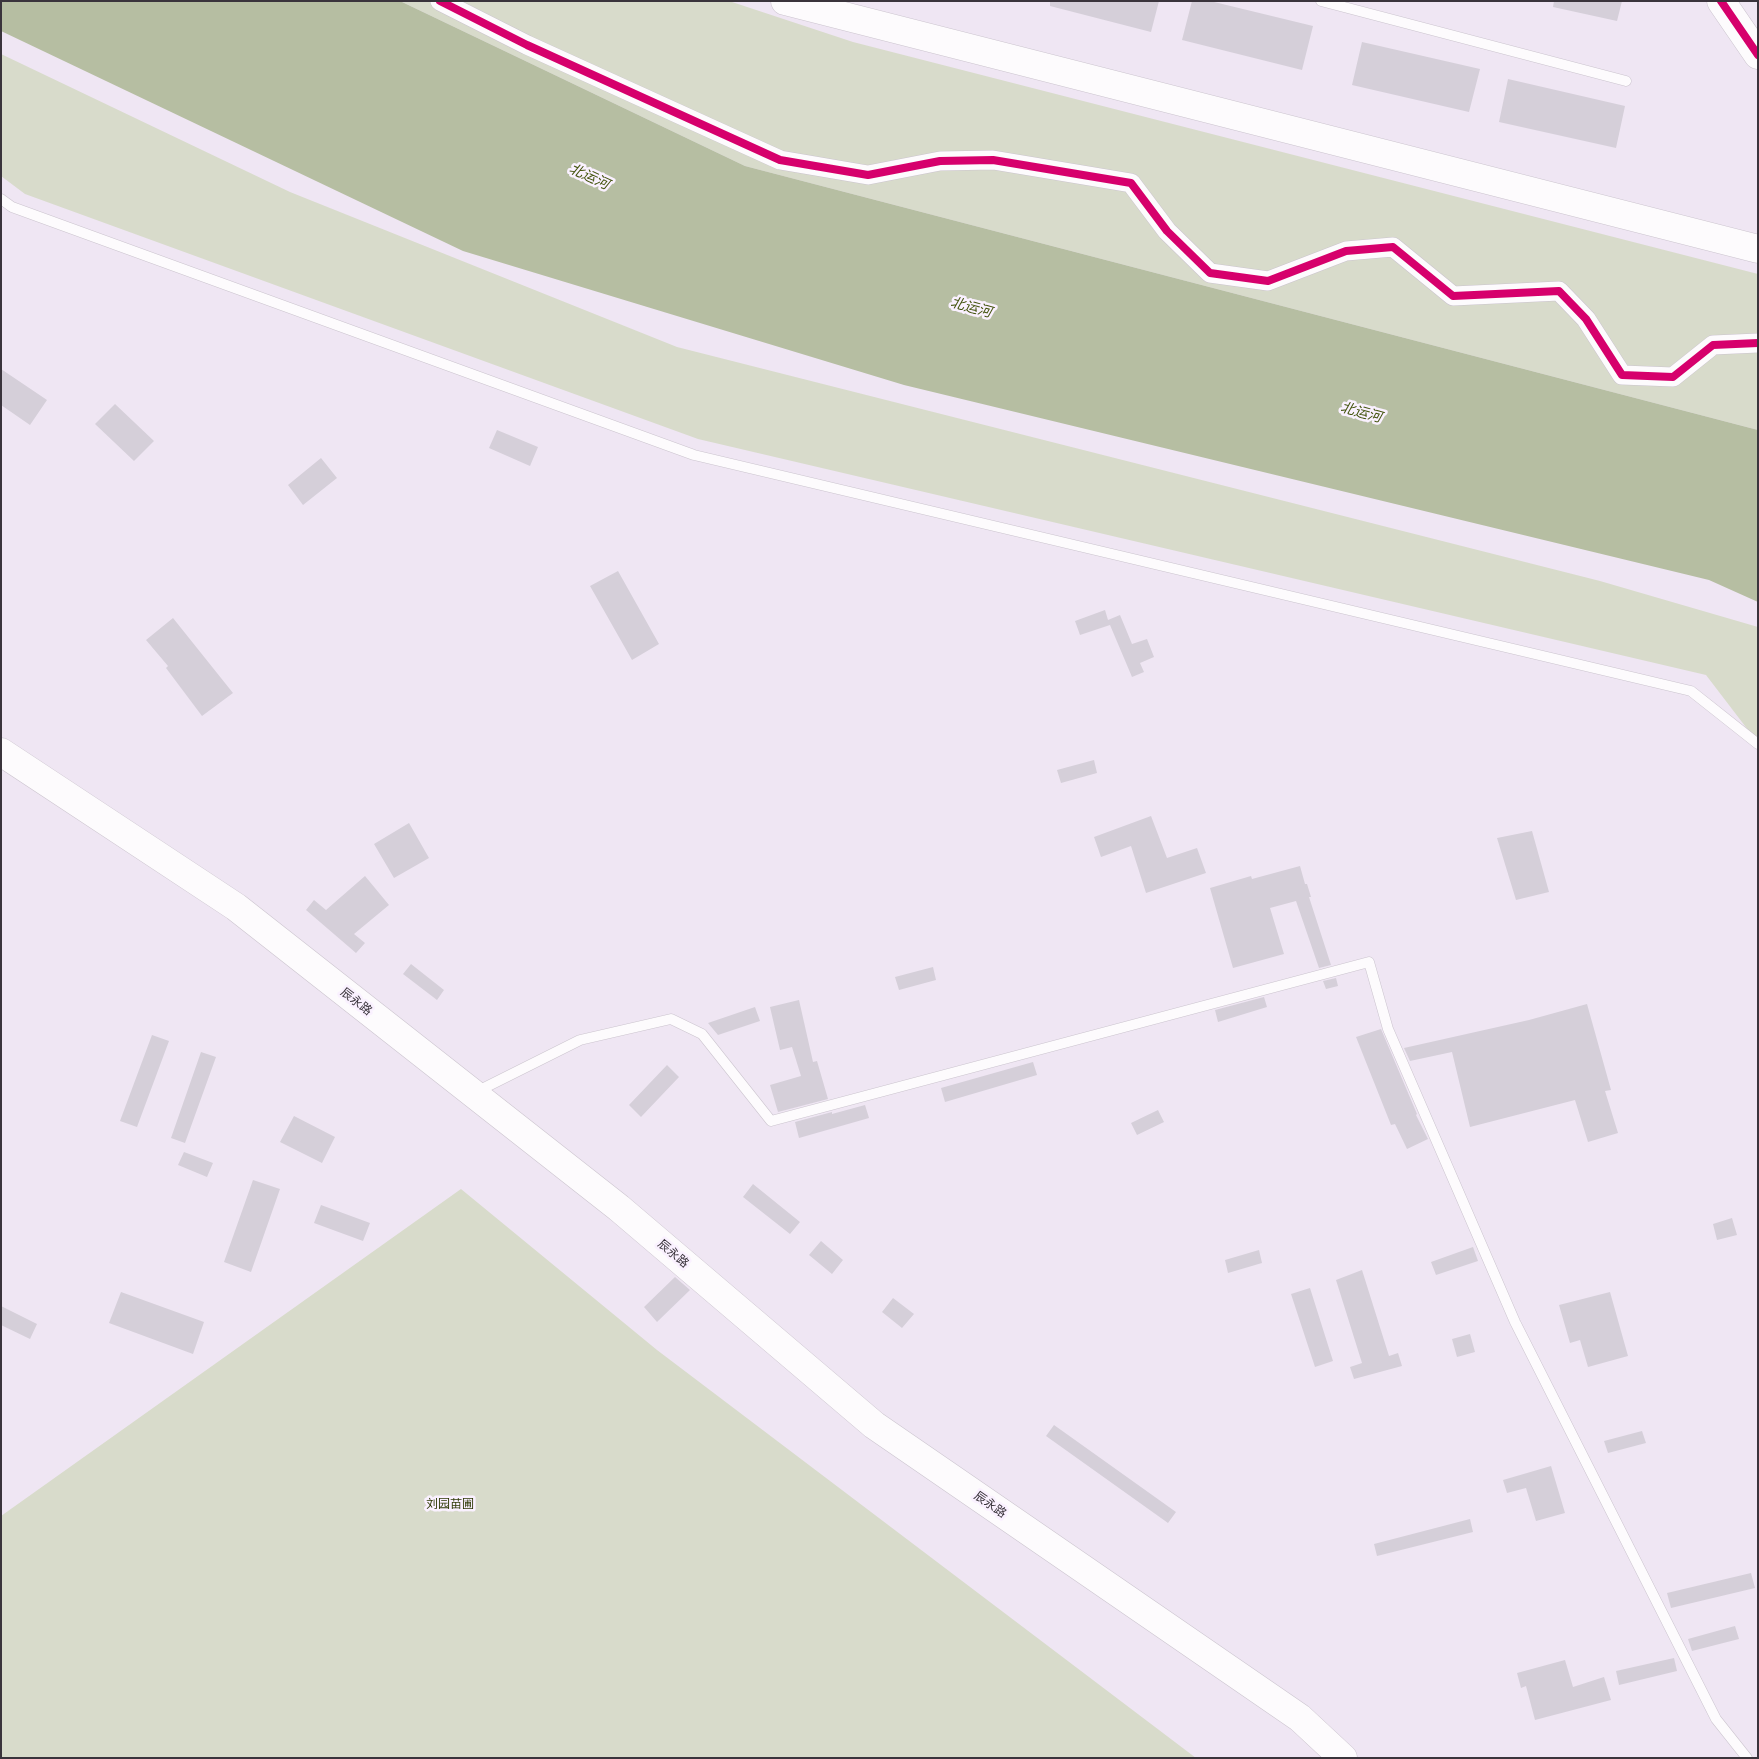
<!DOCTYPE html>
<html>
<head>
<meta charset="utf-8">
<style>
	body { margin:0 }
	#map { position:relative; width:1759px; height:1759px; overflow:hidden; background:#efe6f3; font-family:"Fira Sans",sans-serif }
	canvas { display:block }
	.frame { position:absolute; inset:0; border:2px solid #3a343c; pointer-events:none }
</style>
</head>
<body>
<div id="map">
<canvas width="1759" height="1759"></canvas>
<div class="frame"></div>
</div>
<script>
const ctx = document.querySelector('canvas').getContext('2d');
ctx.lineJoin = 'round';
function fillPath(path, color) { ctx.fillStyle = color; ctx.fill(path, 'evenodd'); }
const shape = rows => new Path2D(rows.map(r => 'M' + r).join(''));
function strokePath(path, color, width, dash) { ctx.strokeStyle = color; ctx.lineWidth = width; ctx.lineCap = dash ? 'butt' : 'round'; ctx.setLineDash(dash || []); ctx.stroke(path); }
function drawText(font, color, halo, rows, align = 'center') {
  ctx.font = font + ' "Fira Sans","Noto Sans SC",sans-serif'; ctx.lineWidth = 5; ctx.setLineDash([]); ctx.textBaseline = 'middle'; ctx.strokeStyle = halo; ctx.fillStyle = color; for (const [text, x, y, turn = 0] of rows) {
    ctx.save(); ctx.translate(x, y); ctx.rotate((+turn || 0) * Math.PI / 180); ctx.textAlign = isNaN(turn) ? turn : align; if (halo) ctx.strokeText(text, 0, 0); ctx.fillText(text, 0, 0); ctx.restore();
  }
}
const green = shape([
	[400,1,729,1,853,42,1758,274,1758,430,745,166],
	[1,54,290,192,677,347,1600,581,1758,627,1758,743,1706,675,698,439,25,194,1,176],
	[461,1189,657,1350,1196,1758,1,1758,1,1516]
]);
const water = shape([
	[1,1,400,1,745,166,1758,430,1758,602,1709,580,904,385,463,251,1,31]
]);
const building = shape([
	[1050,1,1159,1,1151,32,1050,6],
	[1192,1,1210,1,1313,26,1302,70,1182,40],
	[1554,1,1622,1,1617,21,1553,7],
	[1362,42,1480,69,1469,112,1352,85],
	[1508,79,1625,106,1616,148,1499,122],
	[1,369,47,400,30,425,1,405],
	[115,404,154,441,134,461,95,424],
	[497,430,538,447,530,466,489,448],
	[321,458,337,478,303,505,288,485],
	[618,571,659,644,632,660,590,586],
	[1105,610,1108,620,1120,615,1132,644,1147,639,1154,657,1140,663,1144,672,1132,677,1110,625,1080,635,1075,621],
	[173,618,233,693,202,716,166,668,168,666,146,640],
	[1094,760,1097,773,1061,783,1057,770],
	[1151,816,1167,858,1197,848,1206,873,1146,893,1131,846,1101,857,1094,837],
	[409,823,429,858,394,878,374,844],
	[1532,831,1549,892,1516,900,1497,838],
	[1300,866,1305,884,1307,884,1311,897,1309,897,1331,965,1319,968,1296,901,1270,908,1284,954,1233,968,1210,888,1251,876,1252,879],
	[365,876,389,905,354,934,365,943,356,953,306,910,314,900,326,910],
	[411,964,444,990,437,1000,403,974],
	[933,967,936,980,899,990,895,977],
	[1336,978,1338,986,1326,989,1323,981],
	[1264,997,1267,1007,1218,1022,1215,1010],
	[799,1000,813,1062,817,1061,828,1099,778,1112,770,1085,801,1076,792,1047,780,1050,770,1007],
	[1587,1004,1611,1090,1605,1091,1618,1133,1588,1142,1575,1100,1470,1127,1452,1052,1410,1061,1404,1048,1529,1020],
	[755,1007,760,1021,718,1035,708,1023],
	[1381,1029,1417,1114,1416,1115,1428,1139,1407,1149,1395,1124,1391,1125,1356,1037],
	[152,1035,169,1041,137,1127,120,1121],
	[201,1052,216,1057,185,1143,171,1138],
	[1033,1062,1037,1075,945,1102,941,1088],
	[667,1065,679,1077,641,1117,629,1105],
	[865,1105,869,1118,799,1138,795,1122,832,1112,832,1114],
	[1158,1110,1164,1122,1137,1135,1131,1123],
	[294,1116,335,1137,322,1163,280,1142],
	[184,1152,213,1163,207,1177,178,1165],
	[253,1180,280,1189,251,1272,224,1262],
	[753,1184,800,1222,790,1234,743,1197],
	[321,1205,370,1223,363,1241,314,1223],
	[1732,1218,1737,1235,1717,1240,1713,1224],
	[821,1241,843,1260,832,1274,809,1255],
	[1473,1247,1478,1261,1436,1275,1431,1262],
	[1259,1250,1262,1263,1228,1273,1225,1260],
	[1362,1270,1389,1356,1398,1353,1402,1366,1354,1379,1350,1367,1362,1363,1336,1280],
	[675,1277,690,1290,657,1322,644,1307],
	[1310,1288,1333,1361,1315,1367,1291,1294],
	[121,1292,204,1322,193,1354,109,1323],
	[1610,1292,1628,1356,1588,1367,1580,1340,1570,1343,1559,1305],
	[893,1298,914,1314,902,1328,882,1312],
	[1,1306,37,1324,30,1339,1,1325],
	[1470,1334,1475,1352,1457,1357,1452,1339],
	[1054,1425,1176,1512,1168,1523,1046,1436],
	[1642,1431,1646,1443,1608,1453,1604,1441],
	[1551,1466,1565,1513,1536,1521,1526,1488,1507,1493,1503,1480],
	[1470,1519,1473,1532,1377,1556,1374,1544],
	[1751,1573,1755,1588,1671,1608,1667,1593],
	[1735,1626,1739,1639,1692,1651,1688,1639],
	[1674,1658,1677,1671,1619,1685,1616,1671],
	[1565,1660,1573,1687,1604,1677,1611,1700,1535,1720,1526,1686,1521,1688,1517,1673]
]);
const lane = shape([
	[1321,1,1626,81],
	[1,199,12,207,694,455,1691,691,1758,744],
	[476,1092,580,1040,671,1019,702,1034,771,1121,1369,962,1388,1029,1515,1322,1716,1719,1747,1758]
]);
const street = shape([
	[440,1,527,45,780,160,868,175,940,161,993,160,1131,183,1167,231,1210,273,1268,281,1346,251,1393,247,1453,296,1559,291,1586,319,1622,375,1673,377,1713,345,1758,343]
]);
const secondary = shape([
	[785,1,1758,249],
	[1721,1,1758,55],
	[1,752,236,907,619,1208,874,1425,1300,1718,1343,1758]
]);
const cycleway = shape([
	[440,1,527,45,780,160,868,175,940,161,993,160,1131,183,1167,231,1210,273,1268,281,1346,251,1393,247,1453,296,1559,291,1586,319,1622,375,1673,377,1713,345,1758,343],
	[1721,1,1758,55]
]);
const streetNames = [
	["辰永路",356,1002,38],
	["辰永路",673,1254,40],
	["辰永路",990,1505,35]
];
const parkNames = [
	["刘园苗圃",450,1505]
];
const waterNames = [
	["北运河",589,177,25],
	["北运河",971,308,15],
	["北运河",1361,413,15]
];
fillPath(green, '#d8dbcb');
fillPath(water, '#b6bea2');
fillPath(building, '#d5cfd9');
strokePath(lane, '#cbc4ce', 11);
strokePath(street, '#cbc4ce', 20);
strokePath(secondary, '#cbc4ce', 29);
strokePath(lane, '#fdfbfd', 10);
strokePath(street, '#fdfbfd', 19);
strokePath(secondary, '#fdfbfd', 28);
strokePath(cycleway, '#d6006c', 8);
drawText('12px', '#3a343c', '#faf1ff', streetNames);
drawText('12px', '#2d3904', '#faf1ff', parkNames);
drawText('italic 14px', '#44550f', '#faf1ff', waterNames);
</script>
</body>
</html>
